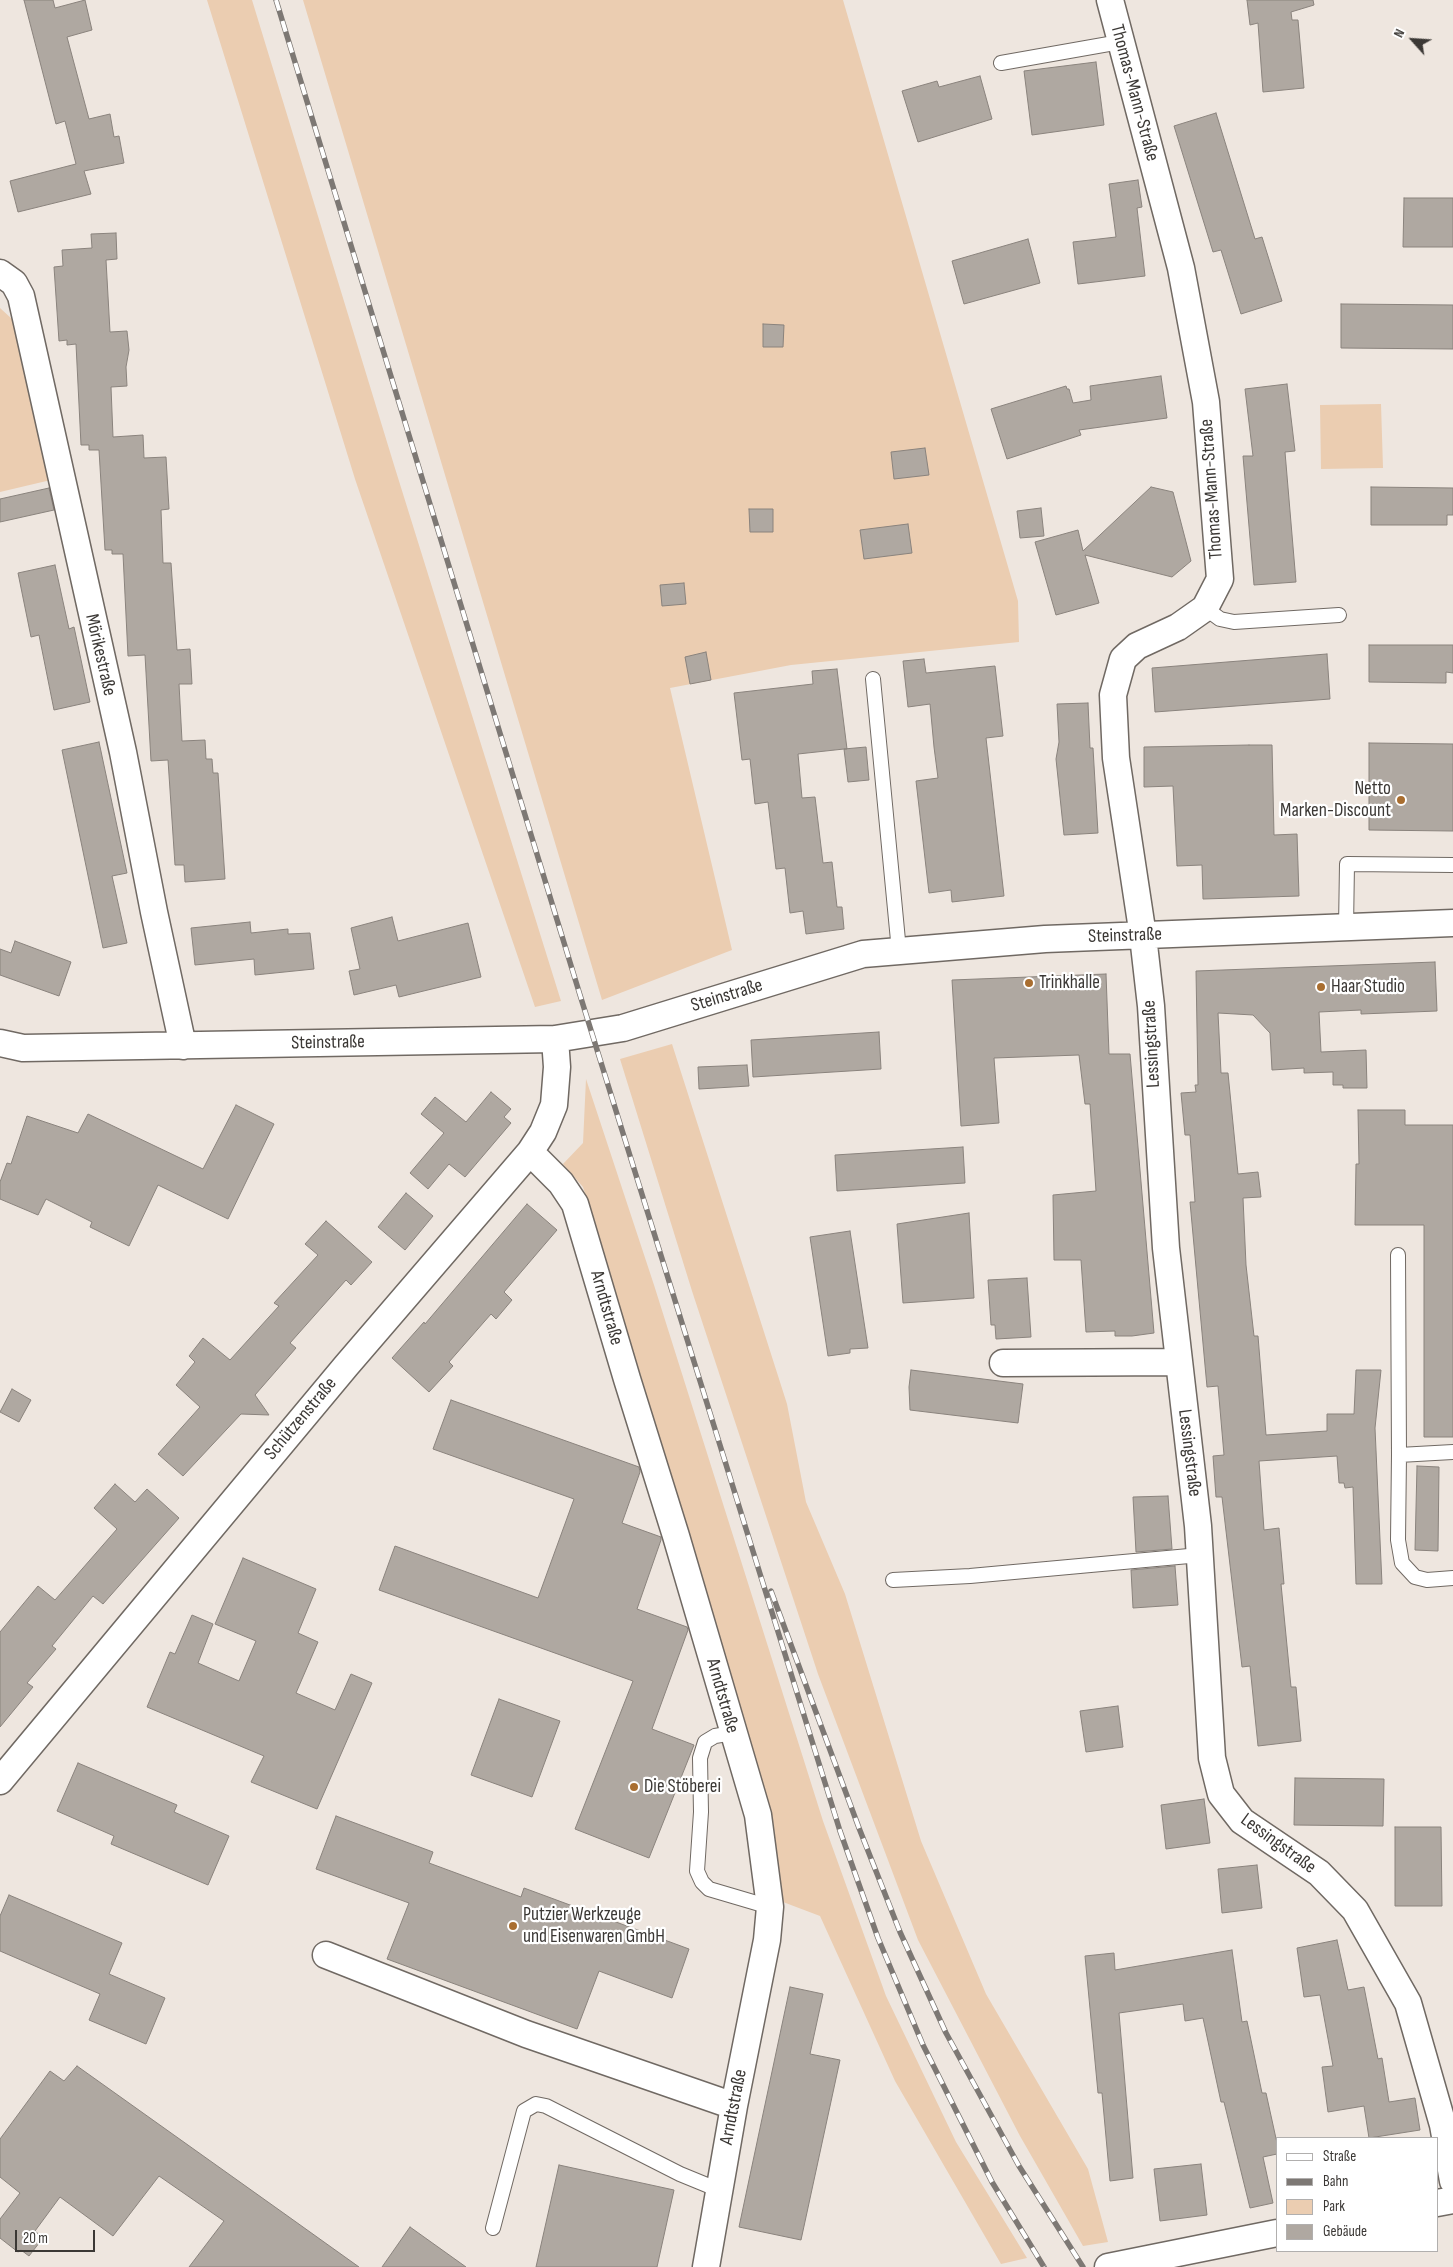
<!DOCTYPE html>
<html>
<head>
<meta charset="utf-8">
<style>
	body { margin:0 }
	#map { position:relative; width:1453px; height:2267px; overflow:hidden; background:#eee6df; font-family:"Sofia Sans Condensed",sans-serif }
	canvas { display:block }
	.legend { position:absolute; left:1276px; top:2137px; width:162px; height:115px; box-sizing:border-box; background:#fff; border:1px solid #b1afae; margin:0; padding:6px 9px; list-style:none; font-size:15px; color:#3b3835 }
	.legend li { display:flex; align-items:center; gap:10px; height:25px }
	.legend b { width:25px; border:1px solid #b1afae }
	.north { position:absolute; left:1388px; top:15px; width:50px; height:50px; -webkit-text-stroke:4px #fff; paint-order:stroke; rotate:296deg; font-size:14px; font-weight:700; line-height:20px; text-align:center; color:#3b3835 }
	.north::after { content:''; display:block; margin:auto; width:18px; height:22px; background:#3b3835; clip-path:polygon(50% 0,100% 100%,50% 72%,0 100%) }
	.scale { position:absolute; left:15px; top:2230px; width:80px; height:22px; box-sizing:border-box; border:2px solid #3b3835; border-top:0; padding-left:6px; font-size:15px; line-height:18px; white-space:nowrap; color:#3b3835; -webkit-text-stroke:4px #fff; paint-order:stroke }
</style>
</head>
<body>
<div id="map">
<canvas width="1453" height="2267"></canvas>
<ul class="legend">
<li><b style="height:6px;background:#fff"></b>Straße</li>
<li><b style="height:6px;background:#7d7874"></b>Bahn</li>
<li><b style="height:14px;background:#ebcdb1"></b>Park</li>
<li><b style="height:14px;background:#afa8a1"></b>Gebäude</li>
</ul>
<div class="north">N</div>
<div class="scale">20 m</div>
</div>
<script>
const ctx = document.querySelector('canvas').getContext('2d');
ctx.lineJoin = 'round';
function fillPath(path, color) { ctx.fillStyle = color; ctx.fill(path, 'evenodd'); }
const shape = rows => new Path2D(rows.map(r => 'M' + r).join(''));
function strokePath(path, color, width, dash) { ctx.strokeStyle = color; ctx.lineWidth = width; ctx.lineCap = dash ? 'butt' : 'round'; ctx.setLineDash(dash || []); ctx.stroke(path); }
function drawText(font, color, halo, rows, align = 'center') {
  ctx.font = font + ' "Sofia Sans Condensed",sans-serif'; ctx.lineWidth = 4.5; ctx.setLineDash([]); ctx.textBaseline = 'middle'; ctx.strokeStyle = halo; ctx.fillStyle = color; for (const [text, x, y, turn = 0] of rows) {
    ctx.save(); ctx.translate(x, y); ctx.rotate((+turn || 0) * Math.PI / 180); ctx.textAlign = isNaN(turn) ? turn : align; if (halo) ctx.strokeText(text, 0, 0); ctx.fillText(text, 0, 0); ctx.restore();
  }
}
const green = shape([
	[207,0,252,0,394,465,561,1001,535,1007,355,479],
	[303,0,843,0,1018,601,1019,642,791,665,670,688,732,950,602,1000],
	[0,308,12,319,28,352,55,479,0,492],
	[1381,404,1383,468,1321,469,1320,405],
	[672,1044,787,1404,806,1502,845,1594,921,1841,986,1994,1088,2169,1108,2242,1083,2246,1020,2136,918,1940,818,1674,692,1291,620,1059],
	[586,1079,654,1285,823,1821,886,1996,956,2142,1027,2258,1001,2264,895,2081,820,1916,783,1902,773,1822,698,1563,583,1187,563,1164,583,1143]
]);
const building = shape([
	[24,0,53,0,55,8,85,0,92,30,67,37,89,119,110,114,114,137,119,136,124,163,84,171,91,194,18,212,10,181,76,164,65,121,56,124,24,0],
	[1247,0,1313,0,1314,5,1291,12,1292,20,1298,20,1304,88,1263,92,1258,23,1250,25,1247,0],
	[1096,62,1104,125,1032,135,1024,71,1096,62],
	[980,76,992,119,918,142,902,91,937,81,939,87,980,76],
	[1216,113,1255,239,1262,237,1282,301,1241,314,1221,250,1213,252,1174,126,1216,113],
	[1138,180,1142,207,1137,208,1145,276,1078,284,1073,242,1116,237,1109,184,1138,180],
	[1404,198,1453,198,1453,247,1403,247,1404,198],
	[116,233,117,259,106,260,110,332,127,331,129,350,126,367,127,386,111,387,113,437,143,435,144,458,166,457,169,509,161,510,163,563,171,563,177,650,190,649,192,684,179,684,182,741,205,740,206,759,212,759,213,773,218,773,225,879,185,882,184,865,175,865,168,760,151,761,145,655,128,656,123,554,112,554,112,550,105,550,99,450,89,450,89,445,81,445,76,344,67,345,67,340,59,341,54,267,63,266,62,250,92,248,91,234,116,233],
	[1028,239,1040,283,964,304,952,261,1028,239],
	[1341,304,1453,305,1453,349,1341,348,1341,304],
	[763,324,784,325,783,347,763,347,763,324],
	[1161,376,1167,418,1079,430,1081,435,1007,459,991,409,1066,386,1067,389,1069,389,1073,403,1091,400,1090,386,1161,376],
	[1287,384,1295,451,1285,452,1296,582,1254,585,1243,456,1253,456,1245,389,1287,384],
	[925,448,929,475,894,479,891,452,925,448],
	[1151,487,1173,492,1191,561,1172,577,1085,555,1099,603,1056,615,1035,542,1078,530,1083,551,1151,487],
	[1371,487,1453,488,1453,515,1447,515,1447,525,1371,525,1371,487],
	[49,488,54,510,0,522,0,499,49,488],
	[1041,508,1044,536,1020,538,1017,511,1041,508],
	[749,509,773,509,773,532,750,532,749,509],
	[908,524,912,553,864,559,860,530,908,524],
	[55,565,69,629,74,627,90,702,54,710,39,635,31,637,18,573,55,565],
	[684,583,686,604,662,606,660,585,684,583],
	[1369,645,1453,645,1453,673,1446,672,1446,683,1369,682,1369,645],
	[706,652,711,680,690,684,685,657,706,652],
	[1327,654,1330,699,1155,712,1152,668,1327,654],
	[924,659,926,673,995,666,1003,736,986,738,1004,896,952,902,951,890,929,893,916,781,938,778,934,747,930,704,908,707,903,661,924,659],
	[837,669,847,749,844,749,866,747,869,780,848,782,844,749,798,754,802,798,815,797,823,863,832,862,837,907,842,907,844,929,806,934,803,911,790,913,785,868,776,869,768,802,755,804,750,759,742,760,734,693,813,684,812,671,837,669],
	[1088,703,1090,748,1093,748,1098,833,1064,835,1056,759,1059,742,1057,704,1088,703],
	[99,742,127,873,112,876,127,943,103,948,62,750,99,742],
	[1369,743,1453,744,1453,831,1369,830,1369,743],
	[1249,745,1272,745,1274,835,1297,834,1299,896,1203,899,1202,865,1177,866,1173,786,1144,787,1144,747,1249,745],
	[392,917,398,941,468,923,481,977,399,997,396,985,354,995,349,971,360,969,351,928,392,917],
	[250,922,251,933,288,929,288,934,310,933,314,969,255,975,254,959,195,965,191,928,250,922],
	[15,941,71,962,59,996,0,975,0,949,11,953,15,941],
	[1435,962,1437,1011,1361,1014,1361,1010,1319,1012,1321,1052,1366,1050,1367,1088,1343,1088,1343,1085,1333,1085,1333,1072,1304,1073,1304,1068,1272,1070,1270,1033,1253,1015,1218,1013,1221,1073,1228,1073,1238,1174,1258,1172,1261,1197,1243,1198,1246,1265,1254,1336,1258,1336,1266,1435,1327,1431,1327,1414,1354,1414,1356,1370,1381,1370,1375,1428,1382,1584,1356,1584,1353,1487,1345,1488,1344,1483,1339,1483,1337,1456,1259,1461,1264,1530,1279,1528,1284,1584,1281,1584,1291,1687,1296,1687,1301,1741,1258,1746,1250,1666,1242,1667,1222,1497,1216,1497,1213,1456,1224,1455,1218,1386,1207,1387,1190,1202,1195,1202,1190,1135,1185,1135,1181,1093,1196,1092,1195,1085,1198,1085,1196,971,1435,962],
	[1106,974,1109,1054,1130,1054,1154,1333,1132,1336,1115,1336,1115,1331,1086,1332,1081,1260,1054,1260,1053,1195,1096,1191,1090,1104,1085,1104,1079,1055,994,1058,999,1123,961,1126,952,980,1106,974],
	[879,1032,881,1069,753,1077,751,1040,879,1032],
	[747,1065,749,1086,699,1089,698,1067,747,1065],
	[491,1092,511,1109,504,1117,511,1123,465,1177,449,1164,428,1189,410,1173,444,1133,421,1114,435,1097,466,1122,491,1092],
	[236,1105,274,1124,228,1219,158,1185,129,1246,90,1227,92,1222,46,1199,38,1215,0,1199,0,1182,7,1163,11,1164,27,1116,78,1133,88,1114,203,1169,236,1105],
	[1358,1110,1405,1110,1405,1125,1453,1125,1453,1437,1424,1437,1424,1225,1355,1225,1356,1164,1359,1164,1358,1110],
	[963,1147,965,1183,837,1191,835,1155,963,1147],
	[406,1193,433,1216,405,1250,378,1227,406,1193],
	[527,1204,557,1230,504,1292,512,1300,496,1319,491,1314,449,1362,453,1366,429,1392,392,1358,424,1322,425,1324,527,1204],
	[969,1213,974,1298,903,1303,897,1224,969,1213],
	[326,1221,372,1262,351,1285,346,1280,290,1343,296,1348,255,1395,269,1415,241,1414,183,1476,158,1454,200,1407,176,1385,195,1362,189,1356,203,1338,230,1360,279,1306,274,1303,318,1255,305,1244,326,1221],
	[850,1231,868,1348,850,1349,850,1353,828,1356,810,1237,850,1231],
	[1027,1278,1031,1337,996,1339,995,1325,991,1325,988,1280,1027,1278],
	[911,1370,1023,1384,1018,1423,910,1410,909,1387,911,1370],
	[12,1389,31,1400,19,1422,0,1412,12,1389],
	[451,1400,639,1467,640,1472,622,1523,661,1537,661,1540,637,1609,687,1627,688,1630,652,1729,694,1745,649,1858,575,1829,633,1681,379,1590,395,1546,538,1598,574,1499,433,1449,451,1400],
	[1417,1466,1439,1467,1438,1551,1415,1550,1417,1466],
	[115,1484,135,1502,147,1489,179,1518,103,1604,93,1596,52,1646,56,1649,27,1683,33,1687,0,1727,0,1632,38,1586,55,1600,117,1529,94,1508,115,1484],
	[1168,1496,1172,1549,1136,1552,1133,1497,1168,1496],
	[243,1558,316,1589,298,1633,318,1642,296,1693,335,1710,351,1674,372,1683,317,1809,251,1782,264,1756,147,1707,170,1652,175,1654,192,1615,213,1624,198,1663,239,1681,256,1641,215,1624,243,1558],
	[1175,1566,1178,1605,1133,1608,1131,1570,1175,1566],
	[499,1699,560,1721,532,1797,471,1775,499,1699],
	[1118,1706,1123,1747,1086,1752,1080,1711,1118,1706],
	[78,1763,177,1805,174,1812,229,1836,208,1885,111,1844,114,1836,57,1811,78,1763],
	[1295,1778,1384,1779,1383,1826,1294,1825,1295,1778],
	[1204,1799,1210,1843,1166,1849,1161,1805,1204,1799],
	[336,1816,433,1852,429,1863,521,1897,524,1888,689,1949,672,1998,599,1971,577,2029,387,1959,409,1903,316,1869,336,1816],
	[1395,1827,1441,1827,1442,1906,1395,1906,1395,1827],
	[1257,1865,1262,1908,1222,1913,1218,1869,1257,1865],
	[9,1895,122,1943,109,1974,165,1998,146,2044,89,2020,100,1994,0,1951,0,1916,9,1895],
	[1337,1940,1348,1990,1364,1987,1378,2059,1382,2058,1389,2102,1415,2098,1420,2130,1369,2138,1364,2106,1328,2112,1322,2067,1333,2066,1320,1995,1304,1997,1297,1948,1337,1940],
	[1232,1950,1242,2022,1247,2021,1262,2093,1266,2093,1277,2143,1277,2154,1263,2157,1273,2203,1250,2208,1224,2102,1221,2102,1203,2018,1185,2021,1183,2004,1119,2013,1133,2178,1110,2181,1102,2093,1098,2093,1085,1956,1114,1953,1115,1970,1232,1950],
	[790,1987,823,1994,810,2054,840,2060,801,2240,739,2227,790,1987],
	[77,2066,282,2212,359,2267,189,2267,224,2221,159,2176,113,2236,60,2197,35,2231,43,2238,29,2256,21,2250,18,2252,0,2238,0,2219,20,2193,0,2177,0,2139,50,2071,64,2081,77,2066],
	[1201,2164,1207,2215,1160,2221,1154,2169,1201,2164],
	[559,2165,674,2190,657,2267,536,2267,559,2165],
	[410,2227,466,2267,382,2267,410,2227]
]);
const lane = shape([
	[1001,63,1120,42],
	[1205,608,1220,619,1234,622,1339,615],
	[873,679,899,951],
	[1346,928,1347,864,1453,865],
	[1398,1255,1399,1455,1453,1452],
	[1399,1455,1398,1540,1402,1563,1415,1577,1427,1580,1453,1578],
	[893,1580,970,1576,1200,1555],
	[733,1733,715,1736,705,1742,700,1758,701,1812,697,1871,702,1882,709,1889,770,1907],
	[493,2228,524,2111,536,2104,546,2106,680,2174,719,2190]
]);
const street = shape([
	[1110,0,1181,268,1206,402,1220,579,1205,608,1178,627,1137,646,1123,659,1113,695,1116,758,1143,936,1151,1006,1166,1248,1198,1526,1212,1758,1221,1794,1242,1821,1319,1873,1355,1910,1408,2003,1443,2125,1453,2181],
	[0,273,14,283,21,296,123,752,154,912,183,1046],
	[0,1043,23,1048,555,1039,623,1028,863,954,1045,939,1453,923],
	[530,1152,561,1183,575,1204,627,1379,676,1536,758,1815,770,1907,767,1940,734,2106,706,2267],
	[1003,1363,1178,1362],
	[0,1781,346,1366,530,1152,543,1132,554,1105,557,1067,555,1039],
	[326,1955,526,2034,734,2106],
	[1437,2203,1453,2200],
	[1108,2267,1277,2233]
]);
const rail = shape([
	[276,0,580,995,840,1831,878,1938,923,2045,992,2182,1044,2267],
	[771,1591,859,1828,900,1932,946,2033,1019,2166,1083,2267]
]);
const markers = [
	[1401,800,5,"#a96e30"],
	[1029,983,5,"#a96e30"],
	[1321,987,5,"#a96e30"],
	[634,1787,5,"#a96e30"],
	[513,1926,5,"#a96e30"]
];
const streetNames = [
	["Thomas-Mann-Straße",1134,93,75],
	["Thomas-Mann-Straße",1212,489,-94],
	["Mörikestraße",100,655,77],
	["Steinstraße",1125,936,-2],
	["Steinstraße",727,996,-17],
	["Steinstraße",328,1043,-1],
	["Lessingstraße",1152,1044,-93],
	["Arndtstraße",606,1308,74],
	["Schützenstraße",301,1419,-50],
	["Lessingstraße",1189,1453,83],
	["Arndtstraße",722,1696,74],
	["Lessingstraße",1278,1844,36],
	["Arndtstraße",734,2107,-79]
];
const poiNames = [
	["Netto",1391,789,"right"],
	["Marken-Discount",1391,811,"right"],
	["Trinkhalle",1039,983],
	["Haar Studio",1331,987],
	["Die Stöberei",644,1787],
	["Putzier Werkzeuge",523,1915],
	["und Eisenwaren GmbH",523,1937]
];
fillPath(green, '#ebcdb1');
fillPath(building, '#afa8a1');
strokePath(building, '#8a837d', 1);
strokePath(lane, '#706963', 16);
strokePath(street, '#706963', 29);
strokePath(lane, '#fff', 14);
strokePath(street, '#fff', 26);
strokePath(rail, '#7d7874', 5.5);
strokePath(rail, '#fff', 4, [11]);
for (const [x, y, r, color] of markers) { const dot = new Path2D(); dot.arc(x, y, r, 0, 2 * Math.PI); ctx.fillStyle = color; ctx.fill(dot); strokePath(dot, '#fff', 2); }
drawText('19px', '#3b3835', '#fff', streetNames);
drawText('19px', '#3b3835', '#fff', poiNames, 'left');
</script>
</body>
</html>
